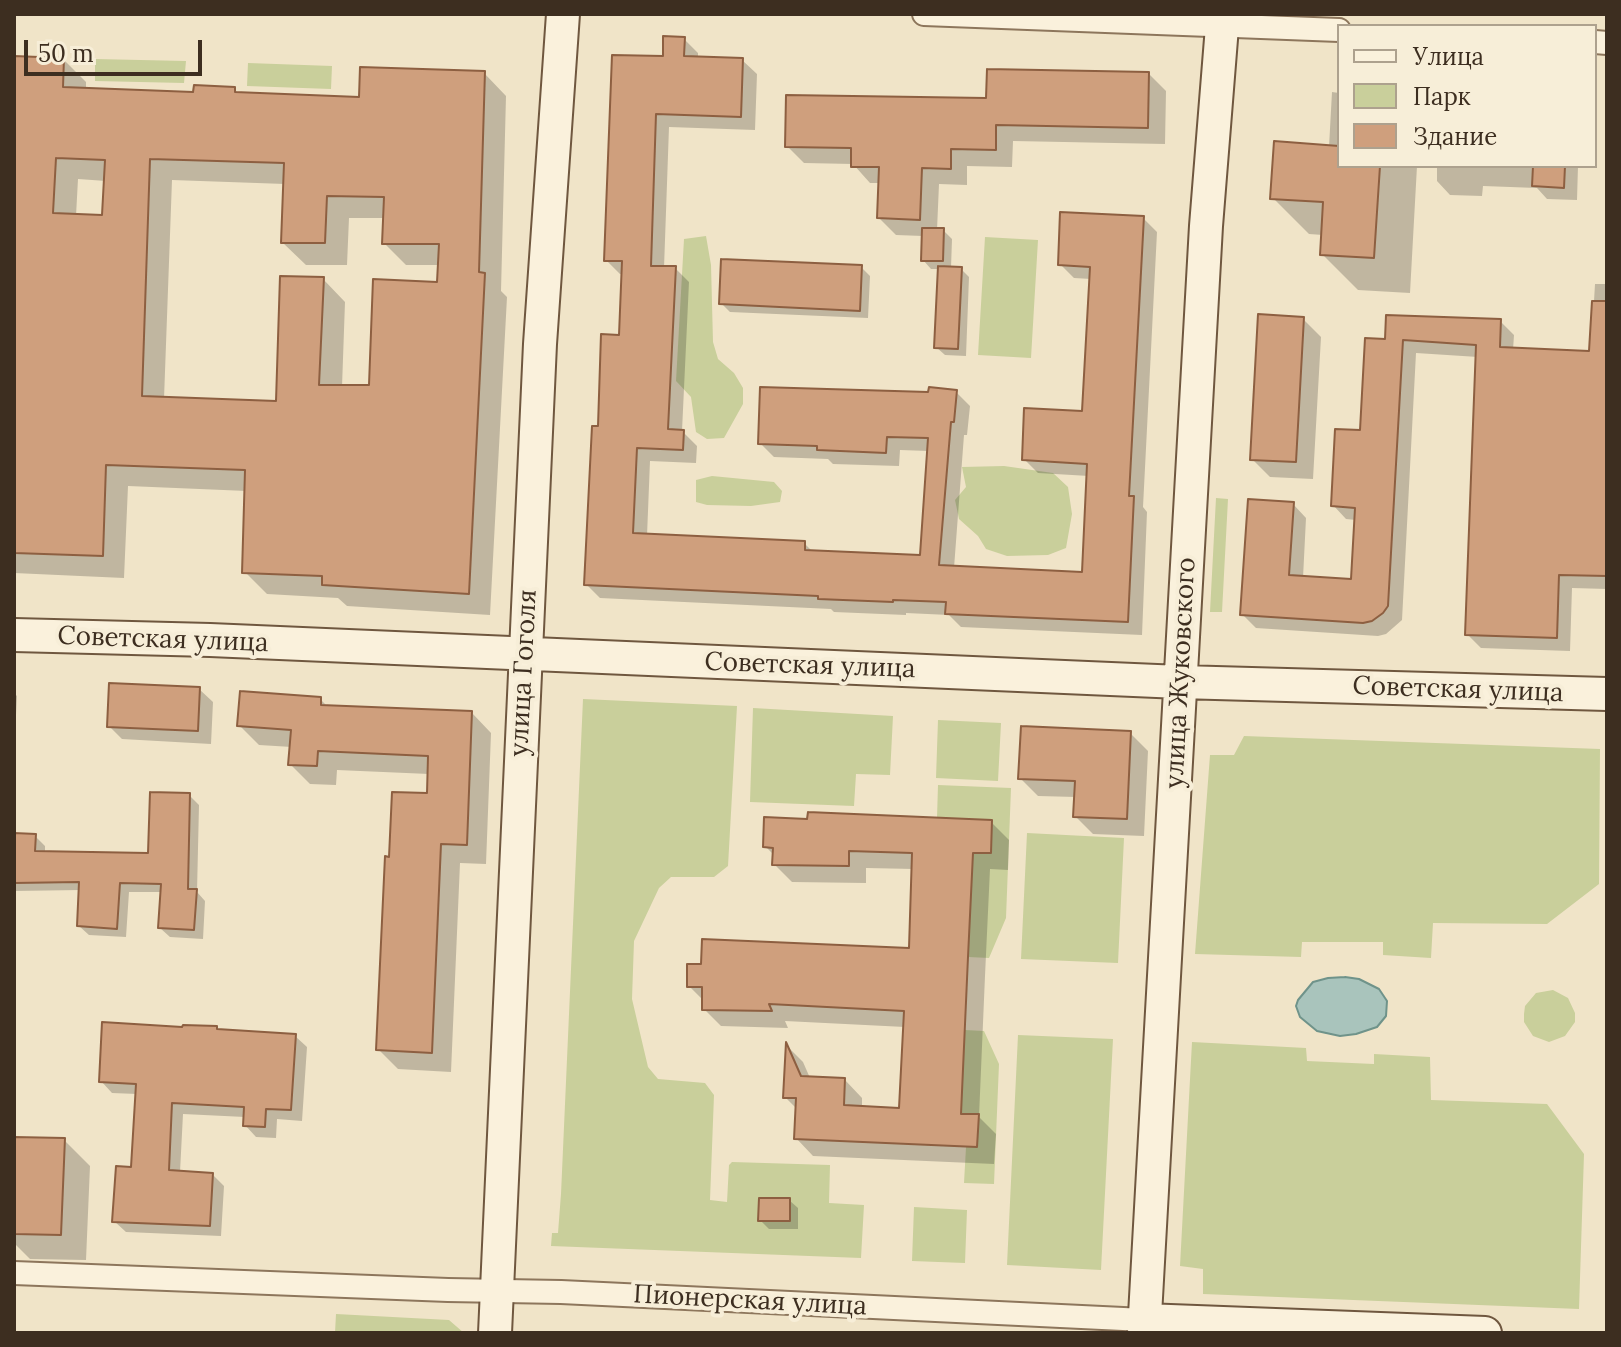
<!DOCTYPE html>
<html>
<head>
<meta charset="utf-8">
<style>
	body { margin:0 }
	#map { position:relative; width:1621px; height:1347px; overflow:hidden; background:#f0e4c8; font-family:Lora,serif }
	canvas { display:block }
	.frame { position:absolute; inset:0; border:16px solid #3d2e20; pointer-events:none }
	.legend { position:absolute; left:1337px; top:24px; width:260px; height:144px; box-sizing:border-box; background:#f7eed8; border:2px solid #ada18e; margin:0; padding:10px 14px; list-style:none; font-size:24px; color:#3d2e20 }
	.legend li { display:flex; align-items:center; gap:16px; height:40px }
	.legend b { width:40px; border:2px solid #ada18e }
	.scale { position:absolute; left:24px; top:40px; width:178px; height:36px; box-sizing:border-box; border:4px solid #3d2e20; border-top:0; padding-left:10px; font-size:24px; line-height:28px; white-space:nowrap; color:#3d2e20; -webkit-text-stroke:6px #f7eed8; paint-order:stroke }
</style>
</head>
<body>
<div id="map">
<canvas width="1621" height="1347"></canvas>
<div class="frame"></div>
<ul class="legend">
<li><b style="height:10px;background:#faf1dc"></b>Улица</li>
<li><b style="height:22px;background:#c9cf9b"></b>Парк</li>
<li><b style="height:22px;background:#cf9f7d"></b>Здание</li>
</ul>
<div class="scale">50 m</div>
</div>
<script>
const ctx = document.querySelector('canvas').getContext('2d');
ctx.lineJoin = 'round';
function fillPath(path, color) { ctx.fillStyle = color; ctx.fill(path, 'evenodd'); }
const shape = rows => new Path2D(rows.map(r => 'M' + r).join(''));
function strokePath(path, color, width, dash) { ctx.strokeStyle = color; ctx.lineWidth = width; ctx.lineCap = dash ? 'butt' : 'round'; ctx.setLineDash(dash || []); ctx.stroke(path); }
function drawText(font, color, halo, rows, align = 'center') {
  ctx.font = font + ' Lora,serif'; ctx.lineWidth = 8; ctx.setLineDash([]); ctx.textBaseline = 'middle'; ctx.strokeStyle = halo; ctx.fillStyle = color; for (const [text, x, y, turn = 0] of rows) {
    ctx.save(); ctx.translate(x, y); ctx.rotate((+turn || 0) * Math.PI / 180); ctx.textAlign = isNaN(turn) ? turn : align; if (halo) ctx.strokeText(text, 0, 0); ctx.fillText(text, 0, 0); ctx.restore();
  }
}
const green = shape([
	[95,59,186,61,184,83,95,81],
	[248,63,332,66,331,89,247,86],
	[706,236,711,265,713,342,718,359,734,373,743,388,743,404,724,438,707,439,696,432,691,397,676,381,684,239],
	[985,237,1038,240,1031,358,978,355],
	[1004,466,1053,473,1068,487,1072,514,1066,548,1048,555,1007,556,986,549,978,536,959,519,955,500,966,487,962,467],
	[712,476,774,482,782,491,780,502,751,506,707,505,696,502,696,480],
	[1216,498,1228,499,1222,612,1210,612],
	[583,699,737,706,728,866,714,877,671,877,659,888,634,941,632,999,648,1067,658,1079,705,1083,714,1095,710,1200,727,1202,729,1165,732,1162,830,1165,829,1203,864,1205,861,1258,551,1246,552,1233,558,1233,561,1194],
	[753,708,893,716,890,775,856,774,854,806,750,802],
	[938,720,1001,723,998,781,936,778],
	[1244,736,1600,749,1599,884,1547,924,1433,923,1431,958,1383,955,1383,942,1302,942,1301,957,1195,954,1210,755,1234,755],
	[938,785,1011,788,1006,918,989,958,968,957,973,853,991,853,992,821,937,818],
	[1027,833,1124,838,1118,963,1021,959],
	[1553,990,1568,998,1575,1013,1575,1022,1565,1036,1549,1042,1533,1036,1524,1022,1524,1014,1525,1006,1536,993],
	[965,1030,984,1031,999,1064,994,1184,964,1183,966,1147,977,1147,979,1115,961,1114],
	[1018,1035,1113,1039,1101,1270,1007,1265],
	[1192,1042,1306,1048,1307,1061,1374,1064,1374,1054,1430,1057,1431,1100,1547,1104,1584,1154,1579,1309,1203,1294,1203,1269,1180,1266],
	[914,1207,967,1210,965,1263,912,1261],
	[336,1314,449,1320,464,1333,335,1333]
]);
const water = shape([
	[1345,977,1359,979,1379,989,1387,1001,1386,1016,1377,1027,1356,1034,1340,1036,1317,1031,1300,1017,1296,1006,1298,1000,1313,982,1328,978,1345,977]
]);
const shadow = shape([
	[684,39,698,53,698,58,742,60,757,74,755,130,669,127,664,268,675,268,689,282,682,431,697,446,696,463,650,461,647,536,804,543,813,552,922,557,929,451,900,450,899,466,833,464,828,459,774,457,760,443,930,394,956,392,970,406,967,435,964,435,954,568,1084,574,1089,476,1038,473,1024,459,1084,413,1091,279,1074,278,1060,264,1143,218,1157,232,1143,507,1147,512,1142,635,961,627,949,615,906,613,906,615,834,612,831,609,600,598,586,584,600,428,621,337,624,274,620,274,606,260,665,58],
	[14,58,64,60,86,82,86,90,195,94,234,89,240,94,361,99,484,73,506,96,501,291,507,297,490,615,347,606,338,598,267,594,245,572,247,491,128,486,124,578,14,573],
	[78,179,106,181,104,217,76,216],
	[172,180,285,184,283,243,306,265,347,265,349,218,385,218,384,243,406,265,440,265,439,284,371,387,342,387,345,302,323,279,278,403,164,399],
	[1149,74,1166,91,1165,144,1013,141,1012,167,967,166,967,185,939,184,937,230,943,230,952,239,951,268,961,269,969,277,966,356,945,355,936,347,940,269,931,269,923,260,923,236,896,235,879,218,881,183,870,183,853,164,804,163,787,146,988,101],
	[1332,92,1339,93,1339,166,1417,166,1410,293,1358,290,1322,254,1323,235,1309,234,1273,198,1329,147],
	[1437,166,1578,166,1577,200,1547,199,1537,188,1483,186,1482,196,1450,195,1437,181],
	[861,267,870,276,868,318,730,312,721,303],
	[1595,284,1607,284,1607,589,1572,588,1570,651,1481,648,1467,634,1478,357,1416,353,1402,620,1386,634,1378,636,1256,628,1242,614,1293,504,1306,518,1303,578,1353,581,1356,520,1346,519,1333,505,1362,432,1387,341,1500,321,1514,335,1513,350,1591,353],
	[1303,319,1321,337,1313,479,1270,477,1252,459],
	[199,689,213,702,211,744,122,739,109,726],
	[14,693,17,696,15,734,14,734],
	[320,699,328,707,472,713,491,733,486,864,460,863,451,1072,398,1069,378,1049,428,795,429,774,337,770,336,785,310,784,290,764,292,747,259,745,239,725],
	[1130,733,1148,751,1144,836,1093,834,1075,816,1076,797,1038,796,1020,778],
	[189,795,199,805,197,892,205,901,203,939,170,937,160,928,163,892,129,892,126,937,89,935,79,926,81,890,14,891,14,835,35,836,45,846,45,853,150,855],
	[991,822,1009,840,1008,870,990,869,985,976,979,1117,996,1134,994,1164,813,1156,796,1138,797,1109,785,1097,787,1046,803,1062,810,1078,845,1080,862,1098,862,1108,901,1110,905,1027,785,1021,788,1028,721,1026,704,1009,704,1001,689,986,911,950,914,869,866,868,866,883,792,882,774,864,775,856,765,846],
	[216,1028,219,1031,295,1036,307,1047,302,1121,277,1119,276,1138,256,1137,245,1125,245,1117,183,1114,180,1172,212,1174,224,1186,221,1236,126,1232,114,1221,133,1169,137,1094,112,1093,101,1081],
	[14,1139,64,1140,90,1166,86,1260,30,1259,14,1243],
	[789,1200,798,1208,798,1229,769,1229,760,1220]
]);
const building = shape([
	[663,36,685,37,684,56,743,58,741,117,656,114,651,266,676,266,668,429,684,430,683,450,637,448,633,533,805,541,805,550,920,555,928,438,887,437,886,453,817,450,817,446,758,444,760,387,928,392,929,387,957,390,954,422,951,422,939,565,1082,572,1087,464,1022,460,1024,408,1082,411,1090,267,1058,265,1060,212,1144,216,1129,496,1134,496,1128,622,945,614,946,602,893,600,893,602,818,599,818,596,584,585,592,426,598,426,601,334,619,335,622,261,604,261,612,55,663,56,663,36],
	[14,56,64,58,63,87,193,92,194,85,235,87,235,92,359,97,360,67,485,71,479,272,485,273,469,594,322,585,322,576,242,573,245,470,106,465,103,556,14,553,14,56],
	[56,158,105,160,102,215,53,213,56,158],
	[150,159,284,163,281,243,325,243,327,196,384,197,382,244,439,244,437,282,373,279,369,385,319,385,324,277,280,276,276,401,142,396,150,159],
	[987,69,1149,72,1148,128,996,125,996,150,951,149,951,169,922,168,920,220,877,218,879,167,851,167,851,148,785,147,786,95,986,98,987,69],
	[1274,141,1339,146,1339,166,1380,166,1374,258,1320,255,1323,202,1270,199,1274,141],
	[1533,166,1565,166,1564,188,1532,186,1533,166],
	[922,228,944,228,943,261,921,261,922,228],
	[721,259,862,265,860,311,719,304,721,259],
	[938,266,962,267,958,349,934,348,938,266],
	[1592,301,1607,301,1607,576,1559,575,1557,638,1465,635,1476,345,1403,340,1388,606,1383,613,1372,621,1363,623,1240,615,1248,499,1294,502,1289,575,1351,579,1355,508,1331,506,1335,429,1360,430,1365,338,1385,339,1386,315,1501,319,1500,347,1589,351,1592,301],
	[1258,314,1304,317,1296,462,1250,460,1258,314],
	[109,683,200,687,198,731,107,727,109,683],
	[240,691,321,697,321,705,472,711,467,845,441,844,432,1053,376,1050,385,856,389,857,392,792,427,793,428,756,318,751,317,766,288,765,291,730,237,726,240,691],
	[1021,726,1131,731,1127,819,1073,817,1075,781,1018,779,1021,726],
	[150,792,190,793,188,889,197,889,194,930,158,928,161,884,120,883,117,929,77,926,79,882,14,883,14,833,36,834,35,851,148,853,150,792],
	[808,812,992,820,991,853,973,853,968,957,961,1114,979,1114,977,1147,794,1139,796,1098,783,1098,786,1042,801,1076,845,1078,844,1105,899,1108,904,1011,769,1004,772,1011,702,1010,702,987,687,987,687,964,701,964,702,939,909,948,912,853,849,851,849,866,772,865,773,848,763,847,764,817,807,819,808,812],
	[102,1022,182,1027,183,1025,217,1026,217,1029,296,1034,291,1110,266,1109,265,1127,243,1126,244,1107,172,1103,169,1170,213,1173,210,1226,112,1222,116,1166,131,1167,136,1084,99,1082,102,1022],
	[14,1137,65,1138,61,1235,14,1234,14,1137],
	[759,1198,790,1198,790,1221,758,1221,759,1198]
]);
const street = shape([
	[924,14,1339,30],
	[1595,42,1607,43],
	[14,1273,448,1290,561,1292,1144,1320]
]);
const secondary = shape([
	[14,635,210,640,1180,682,1607,694],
	[1144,1320,1485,1333],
	[495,1333,540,344,563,14],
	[1144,1333,1206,226,1223,14]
]);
const streetNames = [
	["Советская улица",163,640,2],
	["Советская улица",810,666,2],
	["улица Гоголя",524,673,-87],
	["улица Жуковского",1181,673,-87],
	["Советская улица",1458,690,2],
	["Пионерская улица",750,1301,3]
];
fillPath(green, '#c9cf9b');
fillPath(water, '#a9c4bc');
strokePath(water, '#6f938a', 2);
fillPath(shadow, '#0003');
fillPath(building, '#cf9f7d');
strokePath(building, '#8d5f41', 2);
strokePath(street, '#8d765c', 26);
strokePath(secondary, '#6f573f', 36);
strokePath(street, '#faf1dc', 22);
strokePath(secondary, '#faf1dc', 32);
drawText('26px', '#3d2e20', '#f7eed8', streetNames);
</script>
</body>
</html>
